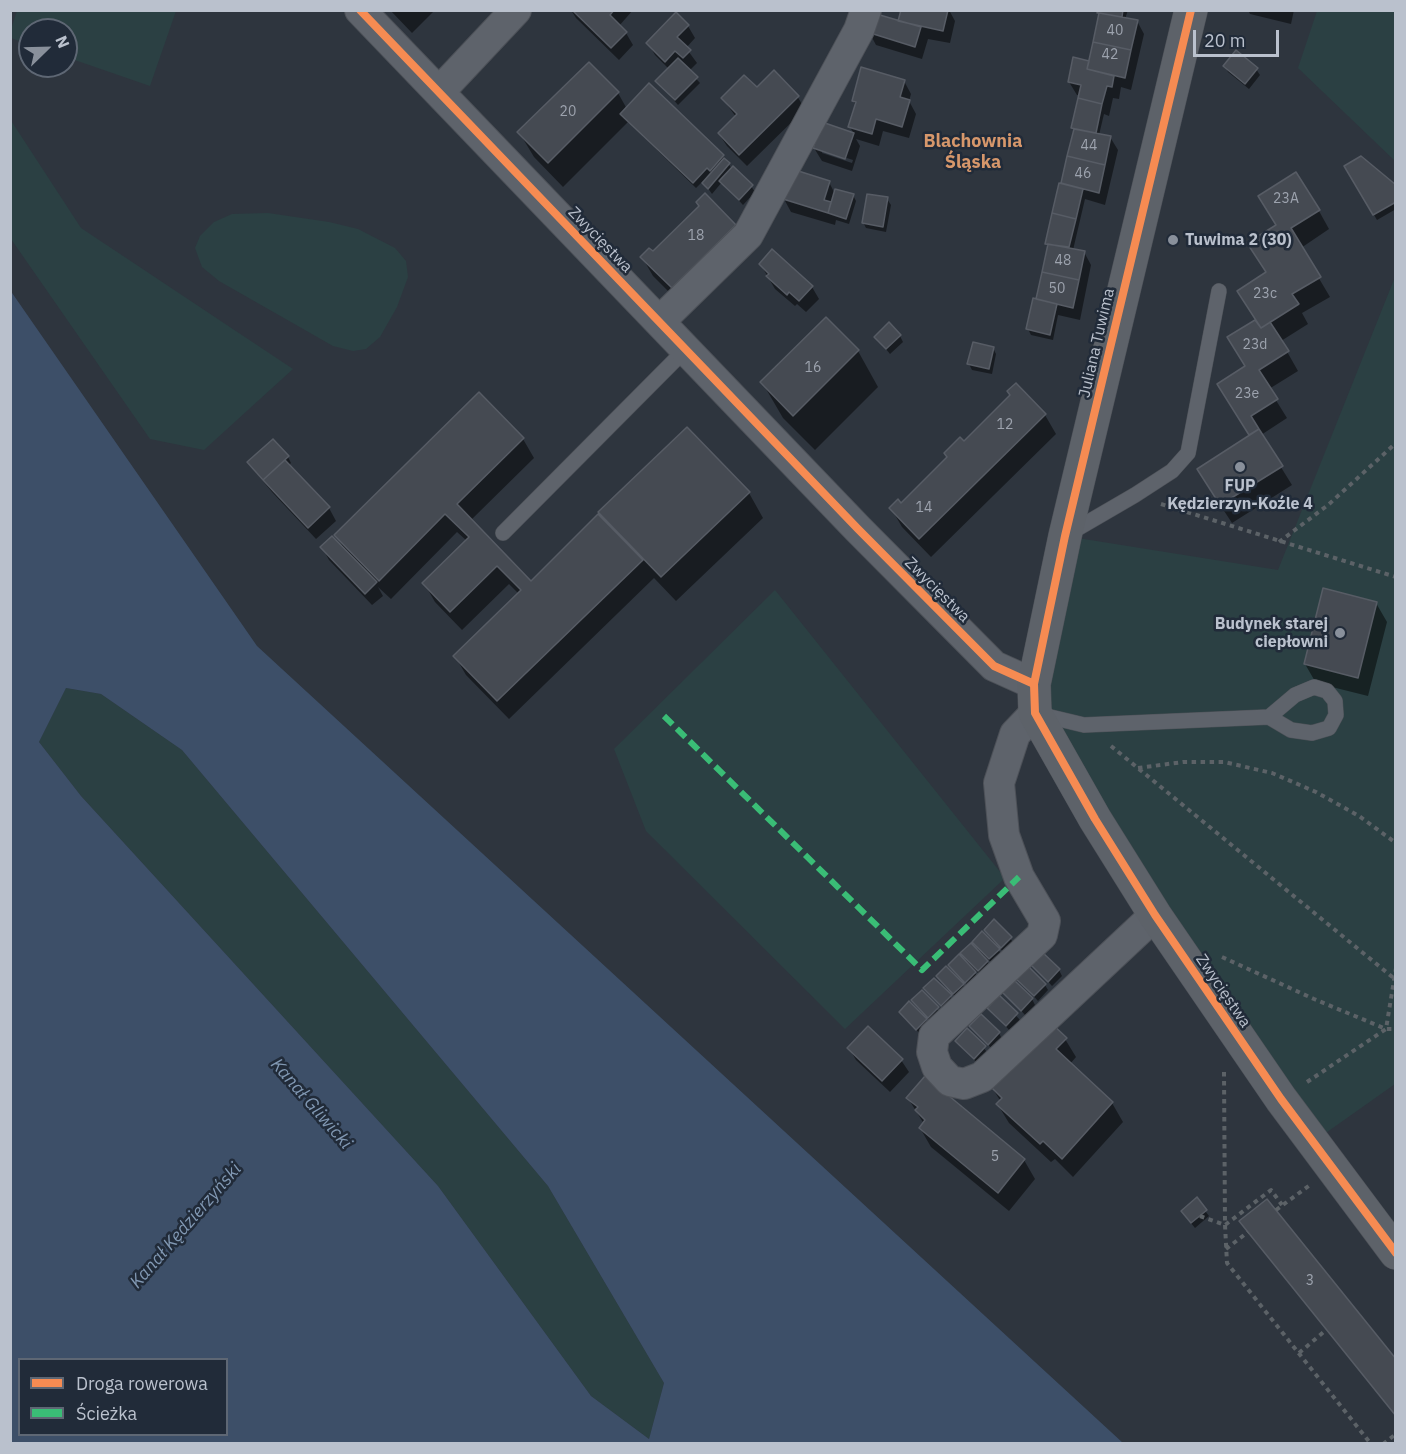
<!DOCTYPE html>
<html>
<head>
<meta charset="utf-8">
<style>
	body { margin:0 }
	#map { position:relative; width:1406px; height:1454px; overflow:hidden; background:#2e353e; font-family:"IBM Plex Sans",sans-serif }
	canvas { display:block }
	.frame { position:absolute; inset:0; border:12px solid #bac1cd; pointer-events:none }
	.legend { position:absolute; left:18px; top:1358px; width:210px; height:78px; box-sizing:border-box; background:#212b39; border:2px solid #5e6774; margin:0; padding:8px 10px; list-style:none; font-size:18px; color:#bac1cd }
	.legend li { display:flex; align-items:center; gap:12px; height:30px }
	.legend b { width:30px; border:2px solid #5e6774 }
	.north { position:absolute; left:18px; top:18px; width:60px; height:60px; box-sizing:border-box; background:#212b39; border:2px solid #5e6774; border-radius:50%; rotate:67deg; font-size:16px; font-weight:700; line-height:24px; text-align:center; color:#bac1cd }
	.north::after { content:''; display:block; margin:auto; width:21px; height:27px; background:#89909b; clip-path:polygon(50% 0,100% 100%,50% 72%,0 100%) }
	.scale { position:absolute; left:1193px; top:30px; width:86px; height:27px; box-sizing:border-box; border:3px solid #bac1cd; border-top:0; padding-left:8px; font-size:18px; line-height:21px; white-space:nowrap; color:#bac1cd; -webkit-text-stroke:4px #212b39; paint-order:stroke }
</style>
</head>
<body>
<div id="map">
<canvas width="1406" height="1454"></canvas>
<div class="frame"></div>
<ul class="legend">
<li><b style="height:8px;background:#f68b52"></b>Droga rowerowa</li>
<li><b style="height:8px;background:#3abd76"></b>Ścieżka</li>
</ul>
<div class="north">N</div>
<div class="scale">20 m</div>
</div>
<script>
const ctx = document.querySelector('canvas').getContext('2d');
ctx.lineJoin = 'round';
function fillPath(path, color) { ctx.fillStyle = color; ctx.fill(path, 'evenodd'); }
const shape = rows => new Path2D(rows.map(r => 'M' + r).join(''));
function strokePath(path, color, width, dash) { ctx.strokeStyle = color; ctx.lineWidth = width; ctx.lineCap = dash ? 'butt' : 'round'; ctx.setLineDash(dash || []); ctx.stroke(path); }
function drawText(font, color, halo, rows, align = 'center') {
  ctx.font = font + ' "IBM Plex Sans",sans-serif'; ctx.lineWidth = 5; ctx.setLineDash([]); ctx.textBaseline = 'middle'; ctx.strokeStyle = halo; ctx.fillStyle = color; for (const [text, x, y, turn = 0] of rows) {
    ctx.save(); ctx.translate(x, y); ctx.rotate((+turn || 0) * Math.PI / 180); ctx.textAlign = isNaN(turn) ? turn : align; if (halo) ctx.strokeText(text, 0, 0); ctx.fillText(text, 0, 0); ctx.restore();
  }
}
const green = shape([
	[17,11,17,10,176,11,150,86,66,57,66,30,30,30,30,45,11,38,11,29],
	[1317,11,1395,11,1395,161,1298,68],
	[10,119,81,228,293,369,204,450,150,439,11,239],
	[268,213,329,222,358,229,395,248,406,261,408,277,397,307,380,337,366,349,353,351,333,346,219,281,202,267,195,248,200,236,214,222,232,214],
	[1395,277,1395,1084,1313,1142,1224,1017,1034,684,1065,536,1278,570],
	[775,590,1005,878,845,1029,646,831,614,749],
	[66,688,101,694,182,750,548,1186,664,1383,649,1439,591,1396,438,1186,81,796,39,742]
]);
const water = shape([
	[10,290,257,646,1123,1443,11,1443],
	[66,688,101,694,182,750,548,1186,664,1383,649,1439,591,1396,438,1186,81,796,39,742],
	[20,1360,226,1360,226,1434,20,1434]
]);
const shadow = shape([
	[390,10,435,10,412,33],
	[571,10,633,10,619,26,626,33,633,45,619,60,576,18],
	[902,10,949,10,955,21,950,43,928,39,922,59,876,45,869,32,899,23],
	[1099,10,1128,10,1125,19,1137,21,1144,34,1131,90,1121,87,1119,99,1113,98,1109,116,1104,114,1099,135,1110,137,1118,150,1105,205,1085,199,1073,250,1084,252,1091,265,1080,320,1058,315,1053,340,1031,335,1028,329,1039,301,1049,247,1047,243,1064,186,1063,183,1075,131,1073,128,1080,95,1077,95,1069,82,1090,63,1100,16],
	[1248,10,1294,10,1291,24,1250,14],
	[688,26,695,38,686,48,697,63,689,71,700,83,678,105,657,81,669,69,655,55,648,43],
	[1225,66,1256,69,1260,75,1249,89,1228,72],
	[904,81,911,94,909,101,916,114,909,138,883,131,879,146,856,139,860,146,852,171,822,161,814,148,823,124,854,134,850,127,856,106,853,100],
	[822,150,853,160,852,163,822,153],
	[757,89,797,96,805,109,747,166,727,146,719,134,736,117,723,99],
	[618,93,627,109,723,156,732,169,751,186,755,192,743,205,722,182,712,194,703,181,696,188,628,122,563,187,534,157,519,132],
	[1346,167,1396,187,1396,209,1377,220],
	[829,182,835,194,853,195,856,201,849,224,836,220,835,225,791,212,784,199],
	[887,199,891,205,886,232,866,228,863,222],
	[1319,211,1329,229,1301,248,1330,297,1302,313,1308,324,1281,341,1298,371,1269,389,1287,418,1261,435,1292,485,1232,523,1209,488,1250,436,1230,404,1247,367,1229,338,1257,321,1267,273,1249,244],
	[735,226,746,245,683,306,653,276,642,257],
	[761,265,812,287,819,299,806,312,797,304,795,306,775,289],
	[900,336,903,342,890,354,876,337],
	[993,348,996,354,992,374,972,370,969,364],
	[858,351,878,387,815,450,783,418,762,382],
	[1016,385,1045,415,1056,434,931,557,902,527,891,508,901,505,1011,396],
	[479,394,523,439,534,458,471,520,531,583,606,523,600,512,749,493,763,518,676,601,654,578,509,719,466,675,455,656,519,594,509,584,462,630,435,602,424,583,467,541,457,532,391,599,378,587,383,596,372,605,329,560,322,547,343,547,336,535],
	[273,441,288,457,291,463,289,465,329,508,336,521,316,539,272,492,252,468],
	[1376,603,1387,622,1368,696,1316,683,1305,664],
	[985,930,1010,938,1014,944,1005,953,996,945,1002,956,993,964,984,956,990,967,982,976,972,968,978,978,969,987,954,970,968,964,962,953,980,953,974,942,992,941],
	[1031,963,1059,970,1062,976,1052,986],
	[938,976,963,985,966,990,957,999],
	[1017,978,1045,985,1048,990,1038,1001],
	[925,988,950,996,954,1002,945,1010],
	[922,992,941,1014,932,1023,913,1000],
	[1004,992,1032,999,1035,1005,1025,1015],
	[999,997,1020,1020,1010,1031,989,1008],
	[901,1012,926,1020,929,1026,920,1034],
	[971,1027,999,1033,1002,1039,992,1049],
	[967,1030,988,1053,978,1064,957,1041],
	[1065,1039,1076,1057,1070,1064,1112,1103,1123,1122,1073,1177,1055,1159,1051,1162,1009,1123,998,1105,1001,1102,993,1089],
	[849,1048,901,1060,909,1072,890,1092,856,1060],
	[908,1098,1024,1160,1035,1179,1009,1211,931,1147,920,1128,924,1124],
	[1197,1200,1209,1216,1195,1228,1186,1217],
	[1244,1227,1396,1361,1396,1416]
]);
const building = shape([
	[572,10,614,10,610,15,627,32,611,48,572,10],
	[901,10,948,10,943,31,898,21,901,10],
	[1098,10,1123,10,1122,17,1099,13,1097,13,1098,10],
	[676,12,689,25,677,37,691,50,683,58,675,51,665,62,646,43,676,12],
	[873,13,921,27,915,47,867,32,873,13],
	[1099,13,1138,20,1131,50,1093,42,1099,13],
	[1093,42,1131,50,1125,78,1087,69,1093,42],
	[1236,50,1258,68,1245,84,1223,66,1236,50],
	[1073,57,1089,61,1087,69,1114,76,1112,87,1107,86,1102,104,1078,98,1081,85,1068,82,1073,57],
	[678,58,698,77,675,100,655,81,678,58],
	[589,62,619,92,548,163,517,132,589,62],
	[861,67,905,80,900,97,910,100,902,127,876,119,872,134,848,127,856,102,852,101,861,67],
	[774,70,799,96,739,155,718,133,737,114,721,98,744,75,757,87,774,70],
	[649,83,724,155,710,171,707,168,693,183,620,114,649,83],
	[1078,98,1102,104,1096,133,1071,128,1078,98],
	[822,122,854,133,845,159,813,148,822,122],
	[1074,129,1111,136,1105,165,1067,156,1074,129],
	[1067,156,1105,165,1099,193,1061,183,1067,156],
	[1361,156,1396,185,1396,202,1373,215,1344,166,1361,156],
	[724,158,730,163,708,189,702,183,724,158],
	[733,166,753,185,739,200,719,181,733,166],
	[792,169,830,181,824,200,831,202,828,213,783,199,792,169],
	[1296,172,1320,210,1291,228,1321,277,1292,294,1299,304,1261,328,1237,291,1266,272,1247,243,1276,225,1258,196,1296,172],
	[1059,183,1083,189,1076,219,1052,213,1059,183],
	[835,189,854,194,846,219,828,213,835,189],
	[705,193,736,225,672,288,640,257,649,248,653,251,699,206,696,202,705,193],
	[867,194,888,197,883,227,862,223,867,194],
	[1052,213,1076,219,1069,247,1045,244,1052,213],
	[1048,244,1085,251,1079,280,1042,272,1048,244],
	[772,249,813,286,799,301,789,292,787,295,766,276,769,274,759,264,772,249],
	[1042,272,1079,280,1073,308,1036,299,1042,272],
	[1033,298,1057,304,1050,335,1026,329,1033,298],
	[826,317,859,350,793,416,760,382,826,317],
	[1255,320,1261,328,1270,322,1289,351,1259,370,1278,399,1251,416,1259,429,1249,435,1217,384,1245,366,1227,337,1255,320],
	[889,322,901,335,886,349,874,337,889,322],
	[973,342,994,347,989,369,967,364,973,342],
	[1016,383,1046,414,919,539,889,508,898,499,901,503,947,457,944,453,960,437,964,441,1010,395,1007,391,1016,383],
	[479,392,524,438,457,504,531,581,598,514,643,560,497,701,453,656,521,590,497,566,450,612,422,583,469,537,445,514,379,581,334,535,479,392],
	[687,427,750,492,661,577,598,512,687,427],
	[1259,429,1283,466,1220,505,1197,469,1259,429],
	[273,439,289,456,263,480,247,462,273,439],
	[285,460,330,507,308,528,263,480,285,460],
	[332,536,377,582,365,594,320,547,332,536],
	[1323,588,1377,602,1358,678,1304,664,1323,588],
	[994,919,1012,937,1001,948,984,930,994,919],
	[982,931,1000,949,989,959,972,942,982,931],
	[971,943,988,961,978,971,960,953,971,943],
	[1041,951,1060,969,1048,982,1029,963,1041,951],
	[959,954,976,972,965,983,948,965,959,954],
	[1027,965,1046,984,1034,996,1015,978,1027,965],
	[946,966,964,984,953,994,936,976,946,966],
	[934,978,952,995,941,1006,923,988,934,978],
	[1014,980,1033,998,1021,1011,1002,992,1014,980],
	[922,990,939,1007,928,1018,911,1000,922,990],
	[999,995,1018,1013,1006,1026,987,1008,999,995],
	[909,1001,927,1019,916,1030,899,1012,909,1001],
	[981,1014,1000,1032,988,1045,969,1026,981,1014],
	[1051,1023,1067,1038,1056,1049,1113,1102,1062,1159,1043,1141,1040,1144,996,1104,1002,1098,992,1088,1051,1023],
	[868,1026,903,1059,882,1081,847,1048,868,1026],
	[967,1028,986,1046,974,1059,955,1041,967,1028],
	[925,1076,1025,1159,998,1193,919,1128,925,1120,915,1110,918,1107,906,1098,925,1076],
	[1197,1197,1207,1210,1191,1223,1181,1211,1197,1197],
	[1267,1199,1396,1359,1396,1416,1239,1221,1267,1199]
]);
const path = shape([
	[1161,504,1396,577],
	[1279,542,1328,505,1396,443],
	[1111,746,1396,980],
	[1138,768,1183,762,1224,762,1272,773,1316,792,1359,816,1396,843],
	[1222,957,1314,999,1386,1029,1396,1029],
	[1224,1072,1225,1225,1227,1263,1371,1444],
	[1307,1082,1386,1029,1396,968],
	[1276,1210,1310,1185],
	[1200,1216,1225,1225,1271,1190,1282,1205],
	[1226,1249,1248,1232],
	[1299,1353,1326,1330],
	[1383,1444,1396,1434]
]);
const lane = shape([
	[503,533,686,349],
	[1068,534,1135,495,1172,471,1188,453,1219,291],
	[1038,714,1084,725,1269,717,1291,730,1312,733,1329,728,1336,715,1335,701,1327,691,1314,687,1295,695,1269,717]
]);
const street = shape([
	[360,10,858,529,994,666,1034,684],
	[440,91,516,10],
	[660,321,748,235,859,30,866,10],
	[1035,713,1015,734,999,783,1004,835,1019,877,1045,921,1042,935,934,1036,932,1052,937,1067,950,1081,964,1084,982,1077,1155,915]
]);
const secondary = shape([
	[1191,10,1065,536,1034,684,1035,713,1095,819,1155,915,1281,1099,1396,1253]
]);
const quiet = shape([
	[664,716,922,970,1019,877]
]);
const cycleway = shape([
	[360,10,858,529,994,666,1034,684],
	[1191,10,1065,536,1034,684,1035,713,1095,819,1155,915,1281,1099,1396,1253]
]);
const markers = [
	[1173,240,6,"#89909b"],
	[1240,467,6,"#89909b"],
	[1340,633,6,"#89909b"]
];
const numberNames = [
	["40",1115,31],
	["42",1110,55],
	["20",568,112],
	["44",1089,146],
	["46",1083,174],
	["23A",1286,199],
	["18",696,236],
	["48",1063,261],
	["50",1057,289],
	["23c",1265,294],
	["23d",1255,345],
	["16",813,368],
	["23e",1247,394],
	["12",1005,425],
	["14",924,508],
	["5",995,1157],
	["3",1310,1281]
];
const streetNames = [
	["Zwycięstwa",600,240,46],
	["Juliana Tuwima",1097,343,-77],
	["Zwycięstwa",937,590,45],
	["Zwycięstwa",1223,991,56]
];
const poiNames = [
	["Tuwima 2 (30)",1185,240],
	["FUP",1240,486,"center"],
	["Kędzierzyn-Koźle 4",1240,504,"center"],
	["Budynek starej",1328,624,"right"],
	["ciepłowni",1328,642,"right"]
];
const neighbourhoodNames = [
	["Blachownia",973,142],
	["Śląska",973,163]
];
const waterNames = [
	["Kanał Gliwicki",311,1104,49],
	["Kanał Kędzierzyński",186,1226,-49]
];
fillPath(green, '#2b4043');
fillPath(water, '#3d4f68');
fillPath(shadow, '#0007');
fillPath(building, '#454a52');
strokePath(building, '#575c65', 1.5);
strokePath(lane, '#4d5158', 16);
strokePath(street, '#4d5158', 32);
strokePath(secondary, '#4d5158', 34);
strokePath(path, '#5c6267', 4, [4.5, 4.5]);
strokePath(lane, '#5e636b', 15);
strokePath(street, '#5e636b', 30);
strokePath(secondary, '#5d6269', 33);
strokePath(quiet, '#3abd76', 6, [12, 6]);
strokePath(cycleway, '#f68b52', 8);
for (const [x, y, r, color] of markers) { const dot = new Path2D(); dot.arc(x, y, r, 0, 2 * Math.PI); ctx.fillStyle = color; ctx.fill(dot); strokePath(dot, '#212b39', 2); }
drawText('14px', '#9da3ae', null, numberNames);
drawText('16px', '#bac1cd', '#212b39', streetNames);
drawText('bold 16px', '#bac1cd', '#212b39', poiNames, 'left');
drawText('bold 18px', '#d6976b', '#212b39', neighbourhoodNames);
drawText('italic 18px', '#8198b3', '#212b39', waterNames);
</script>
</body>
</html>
